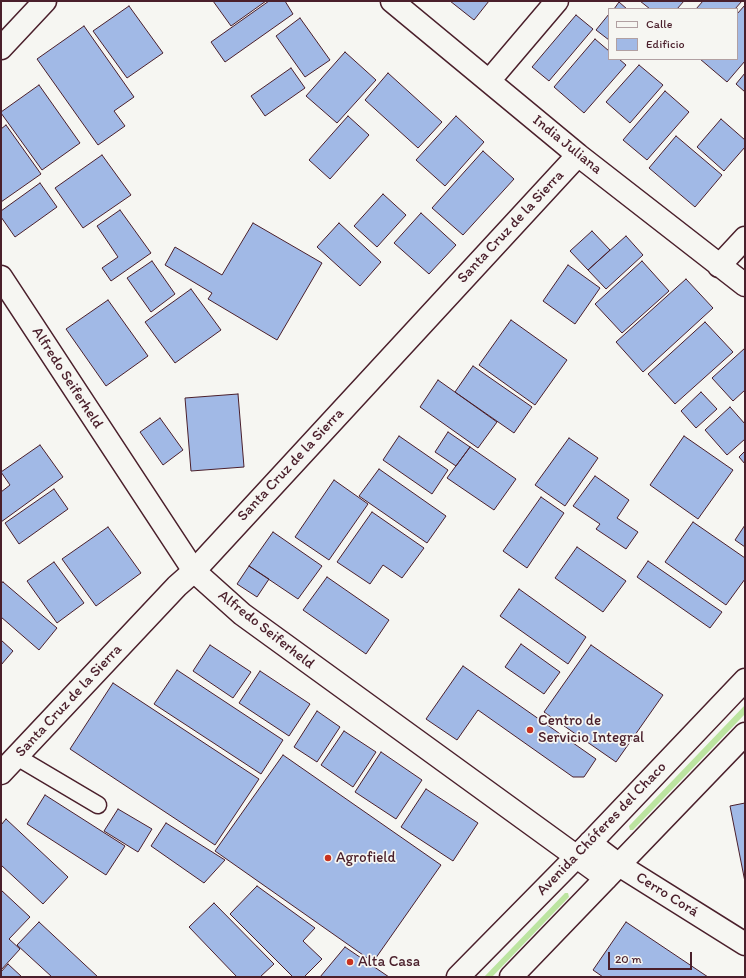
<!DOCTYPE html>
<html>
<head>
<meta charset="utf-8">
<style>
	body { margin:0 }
	#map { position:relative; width:746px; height:978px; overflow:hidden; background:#f6f6f2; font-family:Itim,sans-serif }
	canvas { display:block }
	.frame { position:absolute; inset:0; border:2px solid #4a1f2b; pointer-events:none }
	.legend { position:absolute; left:608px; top:8px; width:130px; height:52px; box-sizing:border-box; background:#f6f6f2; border:1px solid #b1a0a2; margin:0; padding:5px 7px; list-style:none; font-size:12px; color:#4a1f2b }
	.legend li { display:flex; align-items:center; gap:8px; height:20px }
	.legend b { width:20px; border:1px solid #b1a0a2 }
	.scale { position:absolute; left:608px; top:952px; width:84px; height:18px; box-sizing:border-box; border:2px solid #4a1f2b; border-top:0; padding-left:5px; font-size:12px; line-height:14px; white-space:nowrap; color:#4a1f2b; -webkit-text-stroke:3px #f6f6f2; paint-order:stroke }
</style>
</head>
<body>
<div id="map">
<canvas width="746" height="978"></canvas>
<div class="frame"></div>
<ul class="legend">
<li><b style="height:5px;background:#f6f6f2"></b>Calle</li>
<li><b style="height:11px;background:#a1b9e6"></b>Edificio</li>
</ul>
<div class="scale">20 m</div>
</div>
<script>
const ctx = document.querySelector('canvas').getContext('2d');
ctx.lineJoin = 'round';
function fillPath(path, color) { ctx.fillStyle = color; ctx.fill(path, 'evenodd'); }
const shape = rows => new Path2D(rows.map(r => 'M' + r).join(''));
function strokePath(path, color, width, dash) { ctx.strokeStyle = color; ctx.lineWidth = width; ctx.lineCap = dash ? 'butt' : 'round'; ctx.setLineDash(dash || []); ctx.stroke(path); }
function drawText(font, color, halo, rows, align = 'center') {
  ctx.font = font + ' Itim,sans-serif'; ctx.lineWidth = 3.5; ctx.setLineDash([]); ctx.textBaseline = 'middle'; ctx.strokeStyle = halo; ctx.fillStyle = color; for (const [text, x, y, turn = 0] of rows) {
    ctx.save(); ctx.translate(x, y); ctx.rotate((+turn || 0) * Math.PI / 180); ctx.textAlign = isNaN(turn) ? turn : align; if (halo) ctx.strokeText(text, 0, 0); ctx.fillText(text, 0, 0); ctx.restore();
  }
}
const green = shape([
	[745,705,745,714,633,830,630,830,629,826],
	[565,893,568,893,569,897,492,977,484,977]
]);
const building = shape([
	[213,1,266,1,231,26,213,1],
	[269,1,285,1,293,14,225,62,211,42,269,1],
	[450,1,489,1,474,20,450,1],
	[640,1,684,1,677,9,650,9,640,1],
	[703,1,742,1,735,9,696,9,703,1],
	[619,2,627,9,614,9,619,2],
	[745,5,745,61,727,82,700,59,737,59,737,14,745,5],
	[129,6,163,53,127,78,93,31,129,6],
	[609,14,609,40,596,30,609,14],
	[576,15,593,29,549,81,532,67,576,15],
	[300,18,330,60,305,77,276,36,300,18],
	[84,26,134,97,114,111,125,126,98,145,37,59,84,26],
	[595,39,609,51,609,59,619,59,626,65,584,113,554,87,595,39],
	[345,52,376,80,337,123,306,96,345,52],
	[639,65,663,85,630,123,606,102,639,65],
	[291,68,305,88,265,116,251,96,291,68],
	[388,73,442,122,418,148,365,100,388,73],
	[745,73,745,92,736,84,745,73],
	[39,85,80,143,42,170,1,113,1,112,39,85],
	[665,91,689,112,647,160,623,140,665,91],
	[348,116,369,135,330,179,309,160,348,116],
	[456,116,484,142,445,186,416,160,456,116],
	[721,119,745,140,745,147,724,171,697,147,721,119],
	[6,125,41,174,1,202,1,129,6,125],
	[676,136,722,175,695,207,649,168,676,136],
	[483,151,514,179,463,235,432,208,483,151],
	[102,155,131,195,83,228,55,188,102,155],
	[40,183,57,207,15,237,1,217,1,211,40,183],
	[383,194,406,215,377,247,354,226,383,194],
	[120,210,151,253,111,281,102,268,118,257,97,226,120,210],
	[421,213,456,245,429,274,394,243,421,213],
	[253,223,322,263,277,340,208,299,212,293,165,265,175,247,222,275,253,223],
	[339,223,381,262,360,286,317,247,339,223],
	[592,231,610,250,588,270,570,251,592,231],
	[626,236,643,255,606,289,588,270,626,236],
	[152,261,175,294,151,312,127,278,152,261],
	[642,261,669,291,622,333,595,304,642,261],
	[568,265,600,288,575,324,543,301,568,265],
	[686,279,713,308,643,372,616,342,686,279],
	[191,289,221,330,175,363,145,322,191,289],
	[108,300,148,356,106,386,66,329,108,300],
	[511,320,567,360,535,405,479,365,511,320],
	[705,322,733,352,675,404,648,374,705,322],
	[745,348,745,390,733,401,712,378,745,348],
	[473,366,532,407,514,433,455,392,473,366],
	[438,380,497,422,478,448,420,407,438,380],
	[701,392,717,409,696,428,681,411,701,392],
	[238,394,244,467,191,471,185,398,238,394],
	[730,407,745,424,745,439,727,455,705,430,730,407],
	[160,418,183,450,163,465,140,432,160,418],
	[448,432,470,447,456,466,435,452,448,432],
	[399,436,448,470,432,494,383,460,399,436],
	[684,436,733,470,698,519,650,485,684,436],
	[569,438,598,458,565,506,535,485,569,438],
	[40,445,63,477,1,522,1,492,10,485,1,472,40,445],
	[470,447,516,479,494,510,447,478,470,447],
	[745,451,745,464,739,457,745,451],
	[379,469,446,516,427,543,359,496,379,469],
	[595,476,629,500,617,518,638,532,626,549,596,529,600,524,573,506,595,476],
	[334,480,368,504,329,560,295,537,334,480],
	[54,489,68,509,19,544,5,523,54,489],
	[541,497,564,513,527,568,503,551,541,497],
	[372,512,424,548,402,578,383,565,370,584,337,562,372,512],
	[693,522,745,558,745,579,726,605,665,562,693,522],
	[745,525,745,547,735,540,745,525],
	[108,527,141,573,96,606,62,559,108,527],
	[273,532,322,566,298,599,249,566,273,532],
	[577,547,626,581,603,612,555,578,577,547],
	[648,561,722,612,710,628,637,577,648,561],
	[54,562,84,603,57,623,27,581,54,562],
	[249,566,269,579,257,597,237,584,249,566],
	[327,577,389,620,366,654,303,610,327,577],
	[3,582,57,628,39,650,1,617,1,583,3,582],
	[519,589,586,637,568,664,500,616,519,589],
	[1,640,13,651,1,665,1,640],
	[521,644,560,672,544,694,505,667,521,644],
	[210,645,251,672,233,698,193,671,210,645],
	[591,645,663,695,616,762,544,712,591,645],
	[463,666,596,759,584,777,573,777,478,710,457,740,426,719,463,666],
	[177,670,283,740,261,774,154,704,177,670],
	[260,671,310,704,289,736,239,703,260,671],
	[113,683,259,779,215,845,70,749,113,683],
	[317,711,340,727,317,762,294,747,317,711],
	[344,731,376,752,353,787,321,765,344,731],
	[381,752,422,780,396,819,355,792,381,752],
	[283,755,441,865,373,962,215,851,283,755],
	[426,789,478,823,453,861,401,827,426,789],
	[45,795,125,846,106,875,27,824,45,795],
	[745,803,745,882,730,806,745,803],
	[118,809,152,829,138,852,104,831,118,809],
	[6,819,68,877,43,904,1,865,1,825,6,819],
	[166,823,225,860,204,883,151,846,166,823],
	[257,886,315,928,303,941,322,959,304,977,293,977,230,914,257,886],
	[1,890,30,917,9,939,20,949,1,970,1,890],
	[214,903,274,964,260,977,237,977,189,927,214,903],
	[39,922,98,977,52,977,17,945,39,922],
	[626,922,708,977,603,977,593,970,626,922],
	[345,947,389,977,320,977,345,947],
	[8,964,22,977,1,977,1,972,8,964]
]);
const service = shape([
	[17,757,98,805]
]);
const minor = shape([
	[392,1,578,155,745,285],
	[1,48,45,1],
	[489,81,557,1],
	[719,266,745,238],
	[1,773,177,586,194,571,578,155]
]);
const tertiary = shape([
	[1,277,194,571,242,614,606,878],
	[590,843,619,865,745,944]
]);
const primary = shape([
	[458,977,590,843,745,680],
	[511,977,745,734]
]);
const markers = [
	[530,730,4,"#c8321e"],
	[328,858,4,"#c8321e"],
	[350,962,4,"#c8321e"]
];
const streetNames = [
	["India Juliana",567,145,39],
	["Santa Cruz de la Sierra",511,227,-47],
	["Alfredo Seiferheld",67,378,57],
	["Santa Cruz de la Sierra",291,465,-47],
	["Alfredo Seiferheld",266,630,38],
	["Santa Cruz de la Sierra",69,701,-47],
	["Avenida Chóferes del Chaco",602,829,-46],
	["Cerro Corá",667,895,32]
];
const poiNames = [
	["Centro de",538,721],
	["Servicio Integral",538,738],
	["Agrofield",336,858],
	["Alta Casa",358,962]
];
fillPath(green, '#bce4a0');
fillPath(building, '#a1b9e6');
strokePath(building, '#4a1f2b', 1);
strokePath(service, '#4a1f2b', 19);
strokePath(minor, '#4a1f2b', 25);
strokePath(tertiary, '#4a1f2b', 25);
strokePath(primary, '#4a1f2b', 25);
strokePath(service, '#f6f6f2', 16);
strokePath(minor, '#f6f6f2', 22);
strokePath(tertiary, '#f6f6f2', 22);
strokePath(primary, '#f6f6f2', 22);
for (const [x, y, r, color] of markers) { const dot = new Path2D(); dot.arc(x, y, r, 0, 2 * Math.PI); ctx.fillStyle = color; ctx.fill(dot); strokePath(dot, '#f6f6f2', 1.5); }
drawText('15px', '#4a1f2b', '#f6f6f2', streetNames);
drawText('15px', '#4a1f2b', '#f6f6f2', poiNames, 'left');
</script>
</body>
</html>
